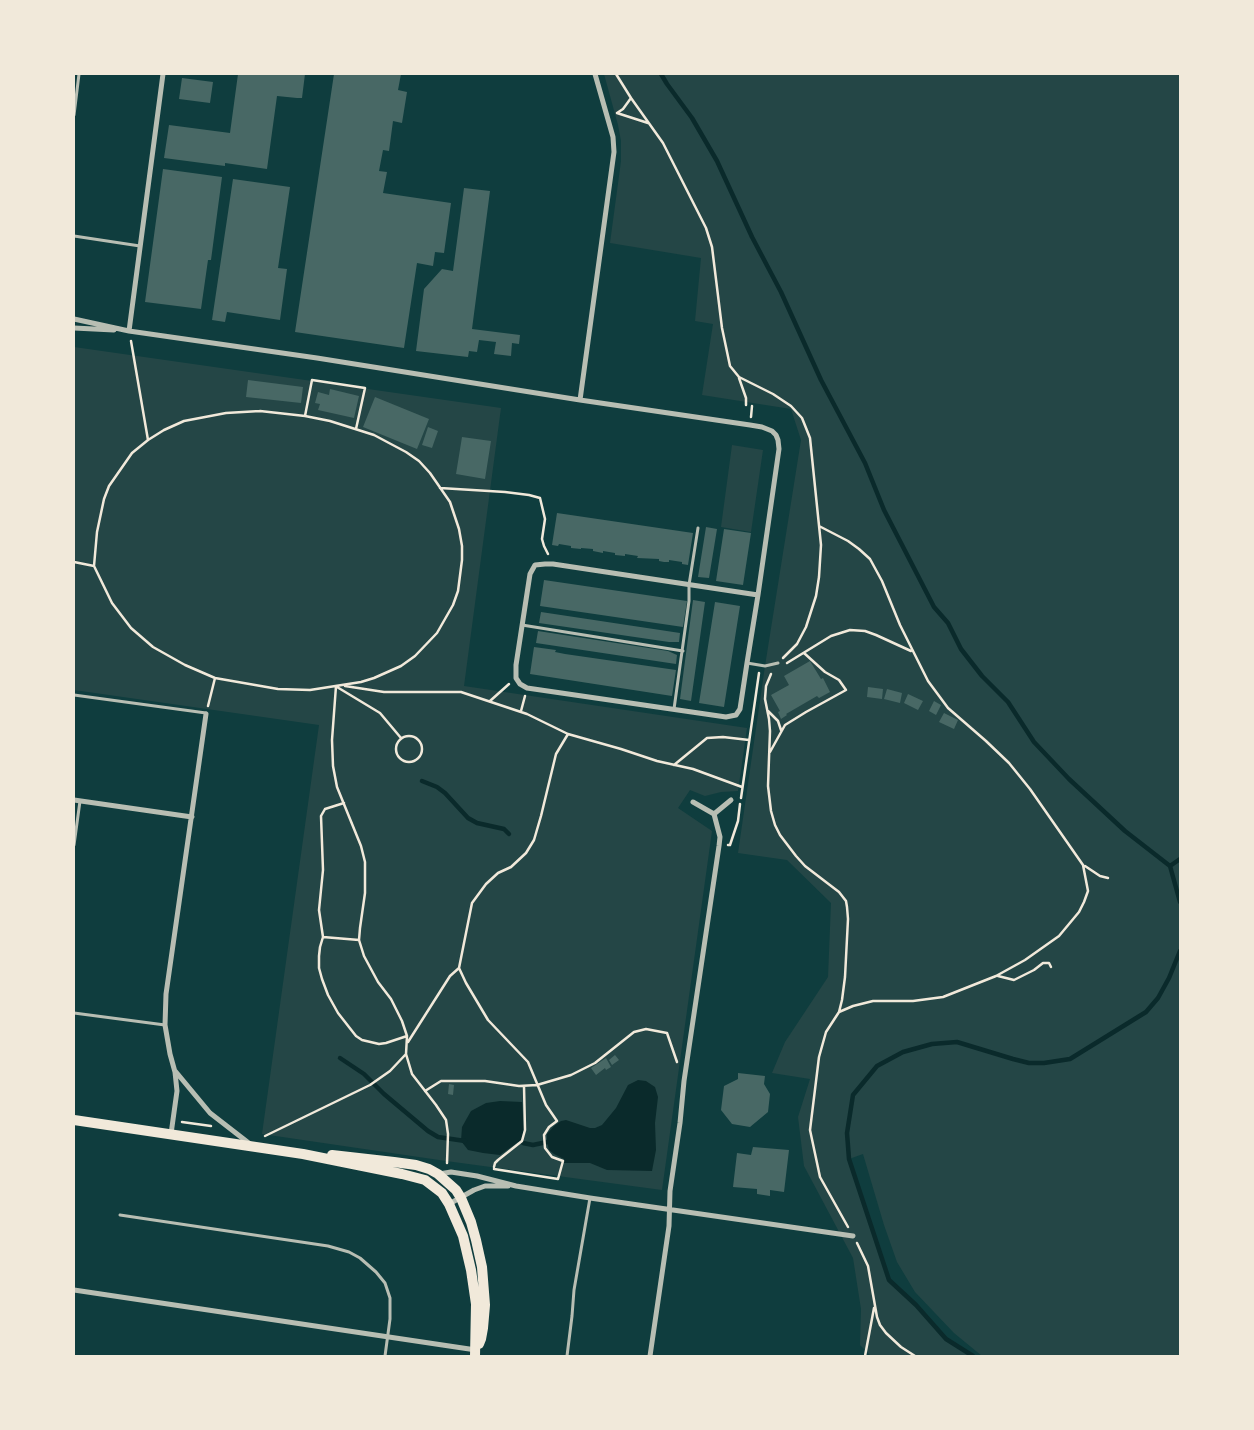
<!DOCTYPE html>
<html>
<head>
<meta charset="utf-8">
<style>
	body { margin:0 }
	#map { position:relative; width:1254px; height:1430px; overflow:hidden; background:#0f3d3e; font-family:Commissioner,sans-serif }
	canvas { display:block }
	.frame { position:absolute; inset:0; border:75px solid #f1e9da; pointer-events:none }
</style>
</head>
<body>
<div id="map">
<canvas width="1254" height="1430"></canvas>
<div class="frame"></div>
</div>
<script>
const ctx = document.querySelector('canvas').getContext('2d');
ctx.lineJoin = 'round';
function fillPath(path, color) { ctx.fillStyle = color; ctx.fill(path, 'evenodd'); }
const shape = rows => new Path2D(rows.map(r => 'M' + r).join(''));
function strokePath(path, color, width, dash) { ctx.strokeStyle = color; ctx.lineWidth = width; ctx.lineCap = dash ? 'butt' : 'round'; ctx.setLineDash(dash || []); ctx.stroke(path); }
const green = shape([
	[604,74,1180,74,1180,1356,982,1356,954,1333,915,1292,897,1262,884,1225,863,1154,849,1159,889,1280,916,1305,946,1339,973,1356,871,1356,860,1345,861,1309,853,1258,804,1166,798,1117,810,1079,772,1073,785,1042,828,977,831,903,787,860,738,853,765,666,801,440,791,409,702,395,713,324,695,321,701,258,610,243,621,161,621,141,618,125],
	[74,347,501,408,464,686,747,728,738,791,721,792,705,796,690,790,678,808,712,831,662,1190,446,1161,262,1134,319,725,74,690],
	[732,445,763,450,751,532,721,527]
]);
const water = shape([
	[638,1080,646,1081,655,1087,658,1097,655,1123,656,1150,652,1171,607,1170,590,1163,564,1163,564,1159,554,1154,549,1150,547,1142,547,1134,554,1126,561,1121,566,1120,590,1128,595,1128,602,1125,616,1108,628,1085],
	[500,1101,522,1102,524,1130,521,1140,500,1155,483,1153,468,1150,461,1141,462,1127,467,1118,471,1111,486,1103]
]);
const stream = shape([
	[661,74,667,84,692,118,717,161,752,237,781,292,821,380,865,463,884,510,934,607,948,623,961,649,982,676,1008,702,1034,742,1069,779,1125,831,1170,866,1180,902],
	[422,781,437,787,445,793,468,818,477,823,504,829,509,834],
	[1170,866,1180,859],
	[340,1058,364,1074,384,1094,428,1131,438,1137,465,1141],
	[523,1143,533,1145,547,1142],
	[973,1356,946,1339,916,1305,889,1280,849,1159,847,1133,853,1095,877,1066,903,1052,932,1044,957,1042,1013,1059,1029,1063,1044,1063,1070,1059,1146,1012,1158,998,1169,978,1180,951]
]);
const building = shape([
	[238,74,305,74,302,98,297,98,277,96,267,169,225,163,225,166,164,158,169,125,230,133],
	[334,74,401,74,398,90,407,92,402,123,393,121,389,151,383,150,379,171,387,172,383,193,451,203,444,253,435,252,433,266,417,263,404,348,295,332],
	[182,78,213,82,210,103,179,99],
	[163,169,222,177,211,260,208,260,201,309,145,302],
	[233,179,290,187,278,268,287,269,280,320,227,312,225,322,212,320],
	[464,188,490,191,472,329,520,335,519,344,512,343,511,356,494,354,496,342,479,340,477,352,469,351,468,357,416,351,424,289,442,269,453,271],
	[248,380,303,387,301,403,246,397],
	[330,389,359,396,354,418,318,410,320,404,315,403,318,392,329,395],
	[375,397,429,419,417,449,363,427],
	[428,427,438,431,432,448,422,445],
	[462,437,491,441,485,479,456,474],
	[557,513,693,533,688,565,682,564,682,562,669,560,669,562,664,562,659,561,659,559,637,558,638,556,625,554,625,556,615,555,615,553,603,551,603,553,593,551,593,549,581,548,581,549,571,548,571,546,559,544,558,546,552,545],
	[706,527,717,529,709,578,698,577],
	[724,529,751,533,743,585,716,581],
	[544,580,687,601,683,627,540,606],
	[693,600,705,602,691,701,680,699],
	[715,602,740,606,724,707,699,703],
	[541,612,680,633,679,642,669,642,539,623],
	[538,631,668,651,677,655,676,664,536,643],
	[534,647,556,650,555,652,565,654,676,670,672,696,530,674],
	[810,661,821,679,823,678,830,692,819,698,817,696,786,714,787,715,781,719,778,712,780,711,771,695,789,685,784,676],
	[868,687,883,689,882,699,867,697],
	[887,689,902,693,900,703,884,699],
	[908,694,923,701,918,710,904,703],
	[934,701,941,705,936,715,929,711],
	[944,713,958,720,954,729,939,722],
	[615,1055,619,1060,612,1065,609,1060],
	[606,1058,611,1067,606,1070,605,1068,596,1075,591,1068],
	[738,1073,765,1076,764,1084,770,1094,768,1112,750,1127,732,1124,721,1110,724,1086,738,1079],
	[449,1084,454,1085,453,1095,448,1094],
	[753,1147,789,1150,784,1192,770,1190,770,1196,757,1194,757,1189,733,1187,737,1153,751,1155]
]);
const path = shape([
	[616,74,631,98,663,143,706,228,712,247,722,328,730,366,739,377,773,394,791,406,802,418,810,438,821,545,819,577,816,596,806,627,797,644,783,658],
	[617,113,648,123],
	[617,113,623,109,631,98],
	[131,341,148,440],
	[739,378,746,398,746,405],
	[260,411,305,416,330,421,374,435,389,443,406,452,419,461,430,473,450,502,459,529,462,546,462,560,458,591,453,605,437,633,415,656,401,666,374,678,361,682,310,690,278,689,215,678,185,665,153,647,131,628,112,603,94,566,97,532,104,499,109,486,132,453,148,440,164,430,184,421,226,413,260,411],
	[305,416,312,380,365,388,356,429],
	[751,417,752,406],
	[440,488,505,492,529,495,540,498,545,519,542,539,544,546,548,554],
	[819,526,848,541,859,549,870,559,882,581,900,625,928,681,948,708,986,741,1009,763,1030,789,1083,865,1088,891,1084,902,1079,912,1059,936,1025,960,996,976,943,997,913,1001,873,1001,853,1006,839,1012],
	[74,562,94,566],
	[787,663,831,636,850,630,865,631,876,635,911,651],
	[771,674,766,686,765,699,769,719,770,731,768,786,771,811,775,825,780,835,796,856,805,866,839,892,846,901,847,907,848,919,845,977,842,1000,839,1012,826,1032,819,1057,810,1130,820,1177,848,1227],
	[345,686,384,692,461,692,527,714,568,734,621,749,657,761,693,769,742,787],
	[337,687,380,713,401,738],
	[490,701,509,684],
	[208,706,215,678],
	[521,711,525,696],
	[768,711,778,721,781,730],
	'396 749a13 13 0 1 1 26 0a13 13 0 1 1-26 0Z',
	[770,752,785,725,806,712,846,690,839,680,825,672,804,653],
	[674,765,707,738,723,737,749,740],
	[741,798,759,673],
	[344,803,325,809,321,816,323,870,319,910,323,937,320,947,319,956,319,968,322,979,328,995,338,1013,356,1036,362,1040,379,1044,386,1043,407,1036],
	[728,845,730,845,738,821,740,804],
	[1085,866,1100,876,1108,878],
	[323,937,359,940],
	[459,968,466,983,488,1020,528,1062,546,1105,557,1121,549,1127,544,1135,545,1148,552,1157,563,1161,558,1179,494,1169],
	[998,976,1014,980,1034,970,1043,963,1049,963,1051,967],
	[408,1042,450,976,459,968,472,903,486,884,498,873,511,867,526,853,534,840,541,816,556,754,568,734],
	[406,1054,412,1074,436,1105,446,1120,448,1134,447,1163],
	[425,1091,441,1081,485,1081,519,1086,537,1085,571,1075,595,1063,634,1032,646,1029,667,1033,677,1062],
	[182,1122,211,1126],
	[265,1136,370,1085,390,1071,406,1054,407,1036,402,1021,391,999,378,982,364,956,359,940,360,928,365,893,365,862,361,846,337,787,333,766,332,740,336,686],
	[494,1167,495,1163,498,1160,522,1141,525,1130,524,1086],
	[857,1243,868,1266,877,1317,880,1325,886,1333,901,1347,915,1356],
	[865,1356,874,1308]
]);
const service = shape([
	[74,115,79,74],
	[74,236,140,246],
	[522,625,683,651],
	[747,663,765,666,778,663],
	[74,695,206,713],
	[674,709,689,601,689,585,698,528],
	[74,845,80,801],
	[74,1013,165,1025],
	[120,1215,328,1246,349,1252,360,1258,376,1272,385,1283,390,1298,390,1319,385,1356],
	[567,1356,572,1316,574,1290,590,1198]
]);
const minor = shape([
	[74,319,129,331,317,358,580,400,750,425,762,427,772,431,776,435,778,440,779,449,758,595,747,663,740,709,736,715,726,717,527,688,520,684,516,678,516,665,530,574,535,565,545,564,553,564,758,595],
	[74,328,114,330],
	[129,331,163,74],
	[580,400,614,152,613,137,595,74],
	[74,800,192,817],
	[693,802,714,814],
	[176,1072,210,1113,250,1144],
	[171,1134,177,1091,175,1072,170,1054,165,1025,166,994,206,714],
	[439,1174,451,1172,477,1176,516,1186,590,1198,853,1236],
	[449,1204,474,1190,485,1186,508,1186],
	[74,1290,476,1350],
	[650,1356,669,1226,670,1191,680,1123,684,1081,719,846,720,837,714,814,731,800]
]);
const primary = shape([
	[74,1120,303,1154,402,1174,425,1180,442,1193,449,1204,463,1236,471,1270,476,1304,475,1356],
	[332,1155,394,1162,416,1165,429,1169,438,1174,456,1190,461,1198,471,1222,476,1240,482,1267,485,1305,483,1328,481,1339,479,1344]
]);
fillPath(green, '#244646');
fillPath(water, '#0a2a2b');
strokePath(stream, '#0a2a2b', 4.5);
fillPath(building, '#486865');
strokePath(path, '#f1e9da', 2.5);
strokePath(service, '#b8beb3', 3);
strokePath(minor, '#b8beb3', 5);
strokePath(primary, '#f1e9da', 10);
</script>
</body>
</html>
